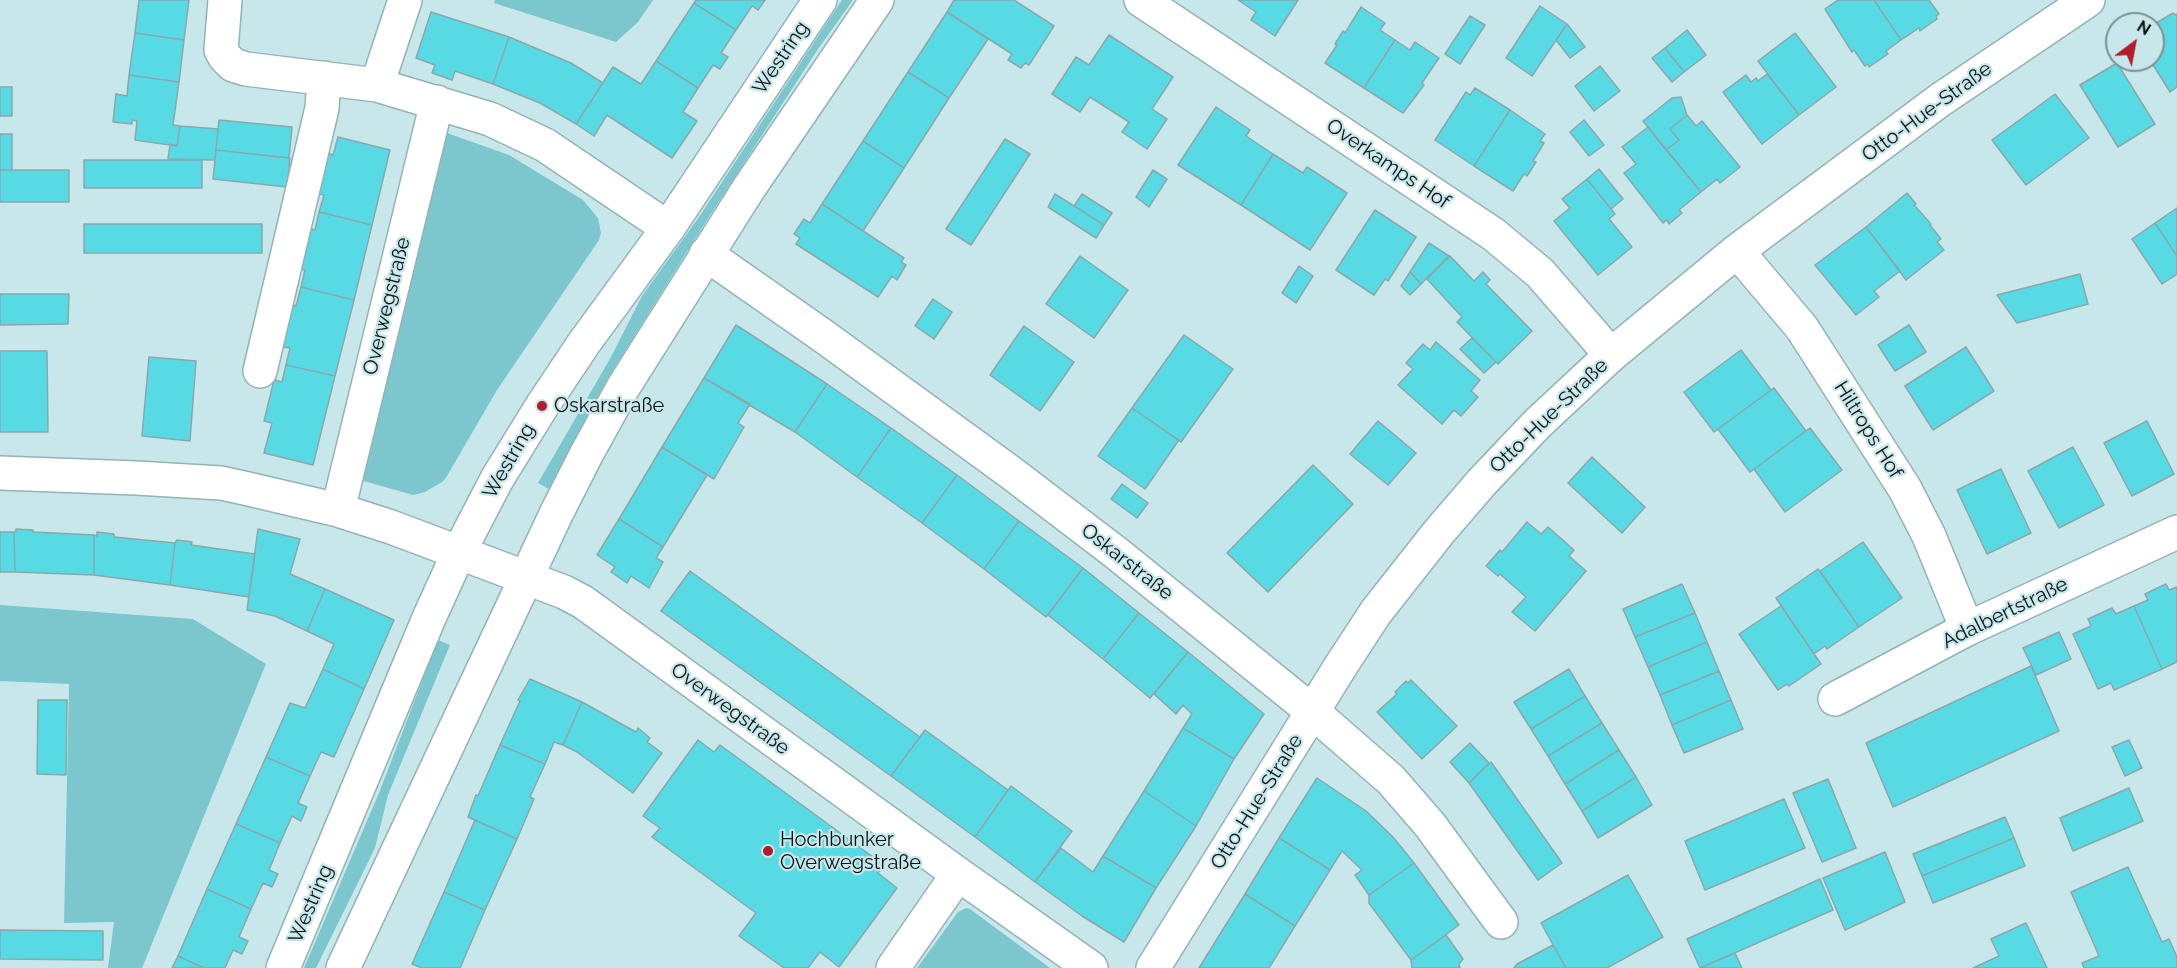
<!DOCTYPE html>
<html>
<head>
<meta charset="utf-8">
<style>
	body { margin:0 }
	#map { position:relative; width:2177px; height:968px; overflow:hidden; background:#c8e7ea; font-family:Raleway,sans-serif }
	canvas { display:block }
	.north { position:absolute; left:2105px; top:12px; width:60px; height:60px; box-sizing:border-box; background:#c8e7ea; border:2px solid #7b9294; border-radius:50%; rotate:32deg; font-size:16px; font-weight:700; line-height:24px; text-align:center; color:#081314 }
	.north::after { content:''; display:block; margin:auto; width:21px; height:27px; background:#b01d2b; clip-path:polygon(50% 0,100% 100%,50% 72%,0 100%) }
</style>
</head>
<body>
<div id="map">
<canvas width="2177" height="968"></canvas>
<div class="north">N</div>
</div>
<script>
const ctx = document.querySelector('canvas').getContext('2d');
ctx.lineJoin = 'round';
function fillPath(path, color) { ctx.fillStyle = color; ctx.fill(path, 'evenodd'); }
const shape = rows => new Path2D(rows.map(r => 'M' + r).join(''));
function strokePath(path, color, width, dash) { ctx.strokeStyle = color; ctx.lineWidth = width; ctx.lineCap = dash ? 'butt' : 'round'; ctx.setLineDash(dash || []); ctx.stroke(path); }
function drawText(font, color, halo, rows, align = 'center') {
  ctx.font = font + ' Raleway,sans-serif'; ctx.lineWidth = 4.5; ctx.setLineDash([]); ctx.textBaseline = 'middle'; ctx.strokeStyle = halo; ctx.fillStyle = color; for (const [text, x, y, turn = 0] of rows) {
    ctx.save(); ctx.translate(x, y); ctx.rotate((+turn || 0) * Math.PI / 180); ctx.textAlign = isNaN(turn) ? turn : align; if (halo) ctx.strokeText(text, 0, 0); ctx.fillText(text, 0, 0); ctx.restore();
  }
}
const green = shape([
	[495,0,653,0,638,22,616,42,494,3],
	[842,0,853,0,818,49,705,223,608,378,549,489,538,483,611,357,642,296,699,217],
	[444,132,509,155,583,200,598,218,601,233,599,240,497,390,447,476,442,482,425,492,413,495,353,478],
	[0,605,193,619,266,664,142,968,108,968,114,922,64,923,69,684,0,681],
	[438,640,450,645,388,795,375,848,316,968,304,968,379,793],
	[966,908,970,909,1050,968,917,968,958,912]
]);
const building = shape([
	[139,0,189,0,184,40,135,33,139,0],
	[696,0,765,0,758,10,752,6,736,30,694,3,696,0],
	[954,0,1014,0,1054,26,1029,65,1025,63,1021,68,1008,60,1012,54,947,12,954,0],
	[1238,0,1298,0,1275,36,1251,20,1256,12,1238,0],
	[1838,0,1874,0,1901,40,1886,51,1888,54,1869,67,1868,64,1865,66,1854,50,1852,52,1825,9,1838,0],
	[1874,0,1929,0,1939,14,1936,16,1937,19,1920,31,1919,28,1901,40,1874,0],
	[694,3,736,30,721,53,728,57,720,69,713,65,698,88,656,61,694,3],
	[1540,6,1567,24,1532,76,1506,58,1540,6],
	[1361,7,1385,23,1380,30,1395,40,1364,88,1325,63,1337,45,1335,44,1343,31,1345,33,1361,7],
	[431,12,509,37,493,84,455,71,452,80,432,73,435,65,416,58,431,12],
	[947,12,988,39,949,98,908,72,947,12],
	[2173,13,2175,15,2177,14,2177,87,2170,92,2150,60,2153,60,2153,25,2173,13],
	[1470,16,1485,25,1460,64,1445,54,1470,16],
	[1567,24,1585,47,1570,58,1556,40,1567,24],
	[1687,30,1706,55,1684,72,1665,48,1687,30],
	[135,33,184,40,179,82,129,75,135,33],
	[1795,33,1836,87,1799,115,1758,61,1795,33],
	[1109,35,1173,77,1152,109,1167,119,1147,149,1122,132,1129,122,1090,97,1080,112,1052,94,1076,57,1089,65,1109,35],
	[509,37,571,63,603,83,576,124,540,103,493,84,509,37],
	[1395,40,1410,50,1415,42,1439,58,1422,83,1424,85,1403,113,1364,88,1395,40],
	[1665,48,1684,72,1672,82,1652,58,1665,48],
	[656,61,698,88,683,112,697,121,672,158,607,115,594,136,576,124,613,67,641,84,656,61],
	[2117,63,2155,124,2118,147,2080,85,2117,63],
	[1600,66,1620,91,1594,111,1575,86,1600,66],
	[908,72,949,98,904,168,863,141,908,72],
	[1767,74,1799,115,1762,144,1723,92,1746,75,1751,82,1756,78,1758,81,1767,74],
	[129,75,179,82,173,125,180,126,177,146,135,140,137,121,132,120,132,124,113,122,116,94,127,96,129,75],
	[0,87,12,87,12,116,0,116,0,87],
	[1475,88,1510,110,1474,166,1435,140,1466,92,1470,95,1475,88],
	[2055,94,2089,138,2026,185,1992,140,2055,94],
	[1681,97,1687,115,1670,129,1679,140,1666,150,1643,121,1672,98,1681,97],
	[1216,107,1250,130,1246,136,1273,154,1241,205,1178,165,1216,107],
	[1510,110,1545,134,1540,141,1544,143,1533,161,1536,162,1527,176,1524,174,1513,191,1474,166,1510,110],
	[1687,115,1696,126,1702,121,1740,167,1720,183,1717,179,1701,192,1666,150,1679,140,1670,129,1687,115],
	[219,120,292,127,289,158,216,150,219,120],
	[1584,120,1604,145,1589,156,1570,132,1584,120],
	[180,126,218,129,215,160,168,159,170,144,177,146,180,126],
	[1648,127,1701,192,1679,210,1682,213,1669,224,1667,220,1663,223,1624,173,1636,164,1622,147,1648,127],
	[0,134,12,134,12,170,0,170,0,134],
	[338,137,390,150,372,225,319,212,324,195,318,194,327,153,333,155,338,137],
	[1005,139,1030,154,971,245,946,229,1005,139],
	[863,141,904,168,863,231,822,204,863,141],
	[216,150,290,158,287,187,213,179,216,150],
	[1273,154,1303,173,1307,167,1347,193,1310,250,1241,205,1273,154],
	[84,160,202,160,202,188,84,188,84,160],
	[1599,169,1623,199,1611,209,1587,179,1599,169],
	[0,170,69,170,69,202,0,202,0,170],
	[1153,170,1167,179,1149,207,1136,197,1153,170],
	[1587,179,1615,214,1609,219,1632,247,1598,275,1554,221,1570,208,1562,199,1587,179],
	[1907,193,1916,204,1914,205,1931,224,1930,225,1941,239,1937,242,1944,250,1906,280,1866,227,1907,193],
	[1055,194,1104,225,1096,238,1048,207,1055,194],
	[1082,194,1112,213,1104,225,1074,206,1082,194],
	[822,204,904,258,901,262,906,265,897,280,892,276,878,297,796,244,800,238,794,234,804,219,810,223,822,204],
	[2177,208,2177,256,2155,223,2177,208],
	[1375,210,1416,237,1388,281,1385,279,1374,295,1336,270,1375,210],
	[319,212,372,225,354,300,301,287,305,270,299,269,309,228,315,230,319,212],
	[2155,223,2177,256,2177,274,2162,284,2132,239,2155,223],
	[84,224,262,224,262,253,84,253,84,224],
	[1866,227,1900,271,1874,291,1879,297,1856,315,1815,265,1866,227],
	[1429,243,1449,256,1421,284,1410,272,1429,243],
	[1080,256,1128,290,1094,338,1046,304,1080,256],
	[1450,256,1474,281,1483,272,1490,280,1486,284,1532,331,1498,364,1457,322,1462,317,1427,279,1450,256],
	[1299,266,1313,276,1296,303,1282,293,1299,266],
	[1410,272,1421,284,1410,295,1401,286,1410,272],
	[2080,274,2088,304,2017,323,1997,295,2080,274],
	[301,287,354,300,335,376,286,365,290,348,282,347,292,305,296,306,301,287],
	[0,294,69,294,68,324,0,325,0,294],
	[933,299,952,312,934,339,915,326,933,299],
	[736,325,827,384,795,432,704,378,736,325],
	[1909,325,1926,352,1895,371,1878,345,1909,325],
	[1024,326,1074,362,1040,411,990,375,1024,326],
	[1184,335,1233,369,1181,442,1132,408,1184,335],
	[1472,338,1496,362,1484,373,1460,349,1472,338],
	[1436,342,1480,380,1471,391,1478,397,1461,416,1454,410,1442,424,1398,385,1413,369,1406,363,1423,344,1430,350,1436,342],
	[1966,347,1994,391,1933,430,1905,386,1966,347],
	[1741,350,1771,390,1714,432,1684,392,1741,350],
	[0,351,47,351,48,432,0,432,0,351],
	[149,357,196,361,190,441,142,436,149,357],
	[286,365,335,376,313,465,264,453,272,423,264,421,274,380,282,382,286,365],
	[704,378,750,404,738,423,744,427,714,479,662,447,704,378],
	[827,384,891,428,857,477,795,432,827,384],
	[1774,388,1806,431,1750,472,1718,429,1774,388],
	[1132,408,1179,440,1145,489,1098,456,1132,408],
	[1378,421,1416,453,1388,485,1350,454,1378,421],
	[2147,421,2174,474,2132,496,2104,443,2147,421],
	[891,428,957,475,922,523,857,477,891,428],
	[1810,428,1842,470,1785,512,1754,469,1810,428],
	[662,447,707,475,663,547,619,519,662,447],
	[2073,447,2104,505,2059,528,2028,471,2073,447],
	[1592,457,1645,507,1622,533,1568,483,1592,457],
	[1313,465,1353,504,1268,592,1227,553,1313,465],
	[2001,469,2031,533,1987,554,1957,490,2001,469],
	[957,475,1019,521,984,569,922,523,957,475],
	[1122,484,1148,503,1137,518,1111,499,1122,484],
	[619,519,663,547,656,558,663,562,649,588,631,576,627,583,611,572,615,567,597,555,619,519],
	[1019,521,1083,568,1046,617,984,569,1019,521],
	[1527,522,1541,534,1548,527,1574,550,1569,556,1586,571,1535,631,1512,612,1526,597,1500,574,1498,576,1486,566,1500,550,1502,552,1527,522],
	[16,529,33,530,33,532,94,535,94,575,15,572,14,532,16,532,16,529],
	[258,529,300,539,290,574,325,589,307,631,275,616,247,610,258,529],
	[0,532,14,532,15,572,0,572,0,532],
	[97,532,114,534,114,537,175,543,170,585,94,575,94,535,97,536,97,532],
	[177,540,192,542,191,545,255,554,249,597,170,585,175,543,177,540],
	[1863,542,1902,598,1859,627,1820,571,1863,542],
	[1083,568,1139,613,1103,659,1048,615,1083,568],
	[1818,569,1859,627,1827,649,1825,646,1814,654,1776,598,1818,569],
	[690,571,920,737,891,776,661,611,690,571],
	[1682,584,1695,613,1635,637,1623,609,1682,584],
	[2166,584,2169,590,2177,587,2177,662,2162,669,2134,606,2148,600,2145,594,2166,584],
	[325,589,394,620,364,689,323,669,334,644,307,631,325,589],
	[1781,606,1821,664,1789,686,1787,684,1778,690,1739,634,1781,606],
	[2134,606,2162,669,2114,690,2111,683,2098,689,2073,634,2091,626,2088,619,2112,608,2116,614,2134,606],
	[1139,613,1188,652,1150,698,1103,659,1139,613],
	[1695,613,1707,642,1648,667,1635,637,1695,613],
	[2059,632,2071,659,2036,675,2023,648,2059,632],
	[1707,642,1719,671,1660,695,1648,667,1707,642],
	[1188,652,1264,714,1234,759,1183,728,1192,714,1183,705,1176,714,1154,694,1188,652],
	[2031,666,2059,731,1893,807,1866,743,2031,666],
	[323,669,364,689,334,757,321,752,310,776,266,757,290,703,305,708,323,669],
	[1569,669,1585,696,1531,729,1514,702,1569,669],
	[1719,671,1731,700,1672,725,1660,695,1719,671],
	[530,679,582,702,563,745,554,742,545,764,500,745,520,701,518,700,530,679],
	[1411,680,1457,726,1422,759,1377,712,1397,694,1395,692,1406,681,1408,683,1411,680],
	[1585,696,1602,723,1548,756,1531,729,1585,696],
	[38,700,67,700,66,775,37,774,38,700],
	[1731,700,1743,729,1684,753,1672,725,1731,700],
	[582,702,636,732,638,728,650,738,647,742,662,753,633,793,577,752,563,745,582,702],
	[1602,723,1619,750,1565,784,1548,756,1602,723],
	[1183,728,1234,759,1196,826,1144,791,1183,728],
	[925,730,1008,790,975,837,891,776,925,730],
	[698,740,714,752,720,745,884,865,878,873,897,888,839,967,820,952,808,968,784,968,739,936,756,913,652,837,660,828,643,816,698,740],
	[2129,740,2142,768,2125,776,2112,747,2129,740],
	[1470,743,1489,763,1469,783,1450,762,1470,743],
	[500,745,545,764,530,797,534,799,517,839,468,817,476,795,478,796,500,745],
	[1619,750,1636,777,1582,811,1565,784,1619,750],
	[266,757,310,776,298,803,307,807,301,821,292,816,280,843,236,824,266,757],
	[1491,762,1562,863,1538,880,1469,783,1491,762],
	[1636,777,1652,805,1598,838,1582,811,1636,777],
	[1317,778,1366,811,1393,837,1414,863,1369,895,1355,875,1362,870,1342,851,1330,870,1279,838,1317,778],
	[1828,779,1856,848,1822,862,1793,793,1828,779],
	[1011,786,1072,831,1035,882,975,837,1011,786],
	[2129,788,2143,821,2073,851,2060,818,2129,788],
	[1144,791,1196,826,1156,888,1103,856,1144,791],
	[1784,799,1805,848,1705,890,1685,841,1784,799],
	[2005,817,2014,838,1922,876,1913,854,2005,817],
	[475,820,517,839,485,910,444,892,475,820],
	[236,824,280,843,269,870,278,874,272,887,263,883,251,909,207,889,236,824],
	[1279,838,1330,870,1295,926,1245,894,1279,838],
	[2014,838,2025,866,1933,903,1922,876,2014,838],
	[1061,848,1093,872,1103,856,1156,888,1124,942,1082,916,1035,882,1061,848],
	[1885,852,1905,902,1845,930,1823,878,1885,852],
	[1414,863,1459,925,1411,960,1369,903,1369,895,1414,863],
	[2128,867,2162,942,2169,939,2177,957,2177,968,2084,968,2082,963,2099,956,2071,892,2128,867],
	[1628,875,1663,937,1607,968,1566,968,1541,923,1628,875],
	[1820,879,1833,910,1700,968,1687,939,1820,879],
	[207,889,251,909,239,937,248,941,242,954,233,950,225,968,204,968,178,956,207,889],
	[444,892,485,910,460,968,422,968,412,964,444,892],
	[1245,894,1295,926,1269,968,1199,968,1245,894],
	[2026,923,2047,968,1973,968,1999,956,1991,939,2026,923],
	[0,930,103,931,103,960,0,959,0,930],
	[1446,935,1463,959,1459,964,1460,968,1412,968,1411,960,1446,935],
	[1553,945,1566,968,1514,968,1517,964,1553,945],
	[1735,953,1742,968,1700,968,1735,953],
	[178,956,204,968,172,968,178,956]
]);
const minor = shape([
	[225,0,221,50,225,57,233,65,246,69,377,85,490,119,545,145,668,228],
	[1141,0,1493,234,1540,273,1611,355],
	[377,85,405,0],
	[1737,251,1802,328,1905,489,1929,536,1967,629],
	[706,254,826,338,1010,472,1115,552,1313,712,1391,780,1430,825,1501,922],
	[260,371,322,108,324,78],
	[0,473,136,478,221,483,244,488,338,510,391,527,564,592,583,602,958,874,1091,968],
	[338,510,437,102],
	[1835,699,1967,629,2177,532],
	[893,968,958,874],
	[1153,968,1342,664,1376,612,1439,532,1482,482,1537,424,1611,355,1737,251,1940,100,2088,0]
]);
const major = shape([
	[283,968,429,618,459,552,497,479,542,406,584,343,668,228,820,0],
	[343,968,557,512,587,453,624,386,749,188,877,0]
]);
const markers = [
	[542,406,6,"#b01d2b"],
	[768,851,6,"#b01d2b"]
];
const streetNames = [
	["Westring",781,58,-56],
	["Otto-Hue-Straße",1927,112,-36],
	["Overkamps Hof",1388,164,34],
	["Overwegstraße",387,306,-76],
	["Otto-Hue-Straße",1549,416,-44],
	["Hiltrops Hof",1868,430,58],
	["Westring",509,461,-60],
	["Oskarstraße",1127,562,38],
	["Adalbertstraße",2005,613,-26],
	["Overwegstraße",730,709,36],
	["Otto-Hue-Straße",1257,802,-58],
	["Westring",311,904,-67]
];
const poiNames = [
	["Oskarstraße",554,406],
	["Hochbunker",780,840],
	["Overwegstraße",780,863]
];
fillPath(green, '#7bc7cd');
fillPath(building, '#58dae5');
strokePath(building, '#8aa8ab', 1.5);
strokePath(minor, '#94b3b5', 36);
strokePath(major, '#94b3b5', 36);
strokePath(minor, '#fff', 33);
strokePath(major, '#fff', 33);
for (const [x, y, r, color] of markers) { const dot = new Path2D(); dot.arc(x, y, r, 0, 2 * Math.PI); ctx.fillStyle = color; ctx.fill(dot); strokePath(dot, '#c8e7ea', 2); }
drawText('20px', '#081314', '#c8e7ea', streetNames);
drawText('20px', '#081314', '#c8e7ea', poiNames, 'left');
</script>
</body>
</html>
